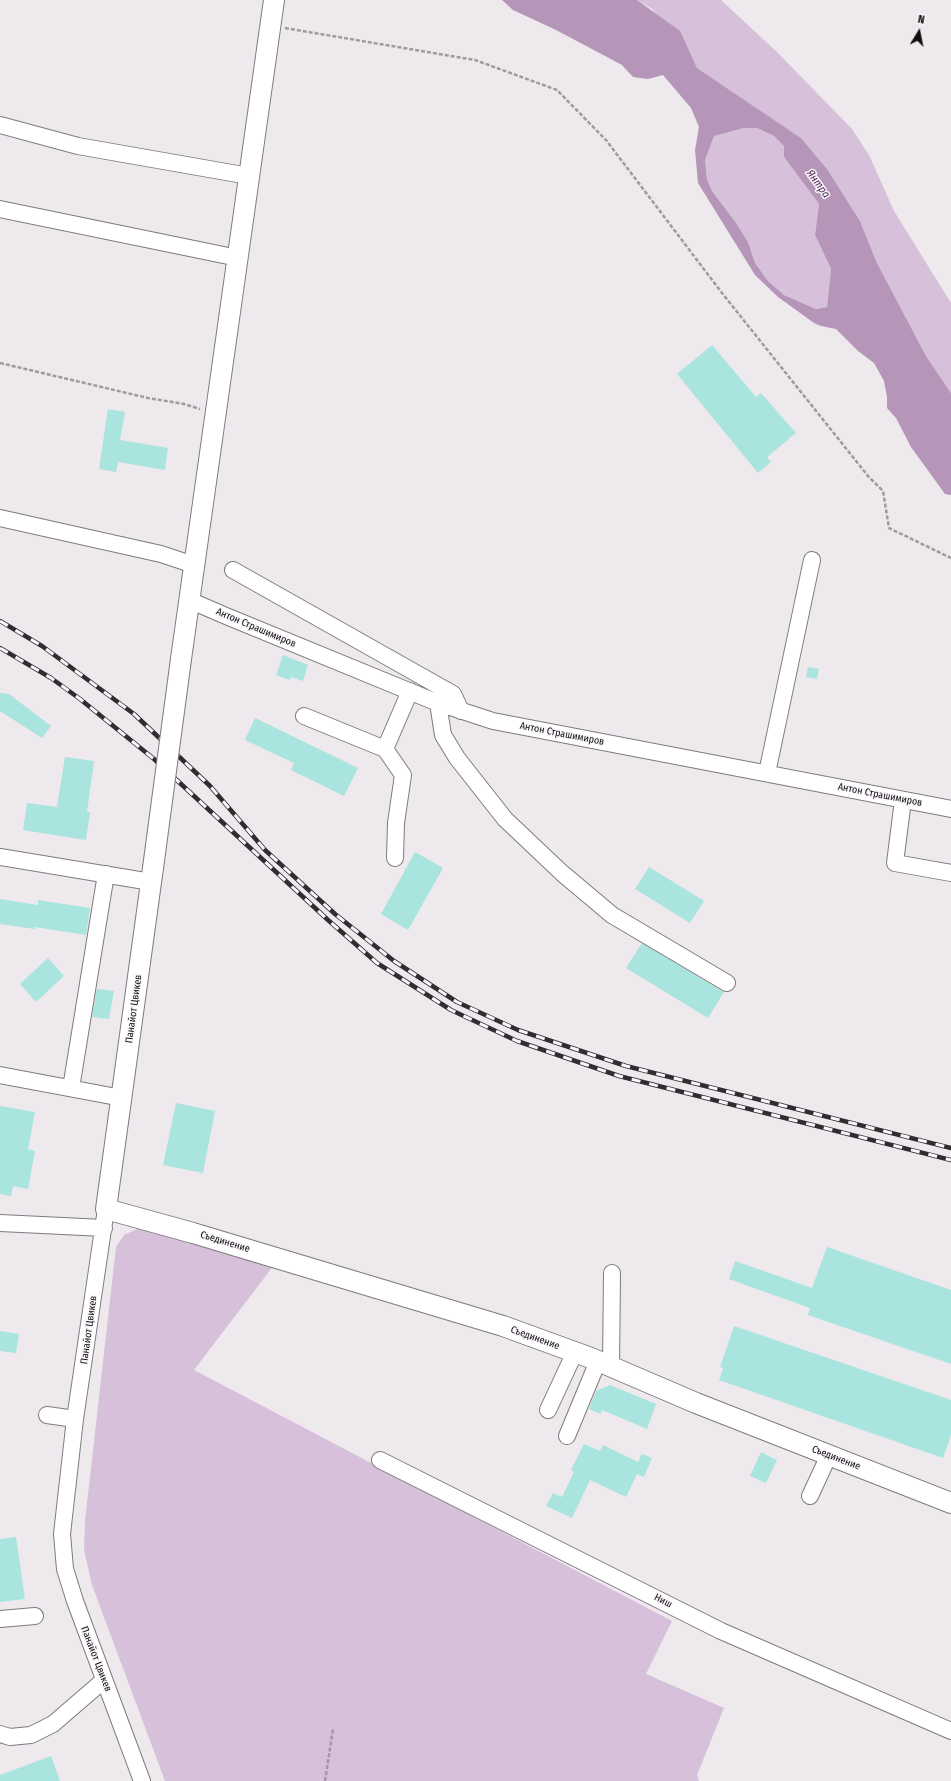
<!DOCTYPE html>
<html>
<head>
<meta charset="utf-8">
<style>
	body { margin:0 }
	#map { position:relative; width:951px; height:1781px; overflow:hidden; background:#ede9ed; font-family:"Fira Sans Condensed",sans-serif }
	canvas { display:block }
	.north { position:absolute; left:899px; top:12px; width:40px; height:40px; -webkit-text-stroke:3px #faf6fb; paint-order:stroke; rotate:10deg; font-size:11px; font-weight:700; line-height:16px; text-align:center; color:#0f0e0f }
	.north::after { content:''; display:block; margin:auto; width:14px; height:18px; background:#0f0e0f; clip-path:polygon(50% 0,100% 100%,50% 72%,0 100%) }
</style>
</head>
<body>
<div id="map">
<canvas width="951" height="1781"></canvas>
<div class="north">N</div>
</div>
<script>
const ctx = document.querySelector('canvas').getContext('2d');
ctx.lineJoin = 'round';
function fillPath(path, color) { ctx.fillStyle = color; ctx.fill(path, 'evenodd'); }
const shape = rows => new Path2D(rows.map(r => 'M' + r).join(''));
function strokePath(path, color, width, dash) { ctx.strokeStyle = color; ctx.lineWidth = width; ctx.lineCap = dash ? 'butt' : 'round'; ctx.setLineDash(dash || []); ctx.stroke(path); }
function drawText(font, color, halo, rows, align = 'center') {
  ctx.font = font + ' "Fira Sans Condensed",sans-serif'; ctx.lineWidth = 3; ctx.setLineDash([]); ctx.textBaseline = 'middle'; ctx.strokeStyle = halo; ctx.fillStyle = color; for (const [text, x, y, turn = 0] of rows) {
    ctx.save(); ctx.translate(x, y); ctx.rotate((+turn || 0) * Math.PI / 180); ctx.textAlign = isNaN(turn) ? turn : align; if (halo) ctx.strokeText(text, 0, 0); ctx.fillText(text, 0, 0); ctx.restore();
  }
}
const green = shape([
	[637,0,721,0,778,53,852,129,869,155,894,211,951,303,951,393,926,356,876,261,860,221,827,169,801,138,697,68,689,52,652,9],
	[744,128,757,128,774,136,784,146,784,157,819,204,815,235,831,269,827,307,816,309,784,295,768,281,755,263,748,242,736,223,712,191,707,179,705,160,714,136],
	[137,1229,153,1229,274,1265,194,1370,672,1621,646,1674,724,1708,697,1775,699,1781,165,1781,92,1585,84,1550,85,1521,116,1247,124,1235]
]);
const water = shape([
	[502,0,637,0,680,31,697,68,801,138,827,169,860,221,876,261,926,356,951,393,951,495,945,494,911,447,896,418,887,408,887,397,884,381,874,363,858,351,836,329,821,326,814,323,778,297,755,275,698,183,695,150,699,127,691,108,663,75,648,79,633,77,622,65,556,30,513,10],
	[744,128,757,128,774,136,784,146,784,157,819,204,815,235,831,269,827,307,816,309,784,295,768,281,755,263,748,242,736,223,712,191,707,179,705,160,714,136]
]);
const building = shape([
	[712,345,756,397,761,393,796,433,767,457,771,462,758,473,677,374],
	[108,409,125,412,120,440,168,448,165,470,118,462,116,472,99,469],
	[283,655,308,665,303,681,291,677,290,680,276,675],
	[808,667,819,669,817,679,806,677],
	[0,693,9,694,51,726,42,738,0,711],
	[255,718,358,768,344,796,291,770,294,763,245,740],
	[65,757,94,761,87,812,90,812,86,840,23,830,27,803,57,807],
	[415,852,443,868,408,930,381,914],
	[649,867,704,901,690,923,635,889],
	[0,899,38,905,38,900,90,908,86,935,35,927,35,929,0,924],
	[642,943,724,992,708,1018,626,968],
	[48,958,64,976,36,1002,20,984],
	[97,989,114,991,109,1019,92,1017],
	[176,1103,215,1111,203,1173,163,1165],
	[0,1106,35,1112,28,1149,35,1151,28,1189,13,1186,11,1196,0,1194],
	[827,1247,951,1290,951,1364,808,1315,810,1308,729,1279,735,1261,812,1288],
	[734,1326,951,1400,951,1435,943,1458,719,1380,723,1368,720,1367],
	[0,1331,19,1334,16,1353,0,1351],
	[610,1385,656,1404,647,1429,602,1410,601,1414,589,1409,596,1391],
	[584,1444,600,1451,603,1445,638,1462,642,1454,652,1458,644,1477,637,1474,626,1497,590,1480,572,1518,546,1506,553,1493,562,1497,574,1472,571,1470],
	[761,1452,777,1460,766,1483,750,1476],
	[16,1537,25,1599,0,1602,0,1539],
	[51,1756,60,1781,0,1781,0,1775]
]);
const path = shape([
	[285,28,475,60,557,90,606,140,722,293,868,476,883,491,889,528,951,558],
	[0,363,148,398,184,404,200,409],
	[325,1781,333,1729]
]);
const minor = shape([
	[0,125,78,146,249,176],
	[0,209,238,258],
	[0,518,161,554,194,565],
	[233,570,453,694,461,711],
	[189,600,226,616,438,703,493,721,951,809],
	[438,703,443,735,457,758,505,819,562,873,612,915,727,983],
	[304,716,385,749],
	[767,773,812,560],
	[903,800,895,863,951,873],
	[0,857,151,882],
	[395,858,396,823,403,775,385,749,410,691],
	[0,1075,122,1098],
	[71,1088,106,874],
	[106,1209,75,1419,62,1534,65,1569,75,1601,142,1781],
	[0,1223,104,1228],
	[611,1367,612,1273],
	[548,1410,575,1352],
	[47,1415,75,1419],
	[567,1436,598,1361],
	[380,1460,721,1631,951,1731],
	[810,1496,829,1455],
	[0,1619,35,1616],
	[0,1734,10,1737,31,1735,53,1724,104,1680]
]);
const major = shape([
	[181,659,274,0],
	[153,868,106,1209,193,1233,503,1326,591,1358,696,1403,951,1503]
]);
const rail = shape([
	[0,621,42,646,134,714,210,786,265,850,335,914,394,961,457,1002,518,1030,626,1066,951,1148],
	[0,648,51,678,80,699,154,759,328,920,377,963,451,1010,517,1041,619,1076,951,1160]
]);
const majorBridge = shape([
	[153,868,181,659]
]);
const streetNames = [
	["Антон Страшимиров",256,628,23],
	["Антон Страшимиров",562,734,11],
	["Антон Страшимиров",880,795,11],
	["Панайот Цвикев",134,1009,-82],
	["Съединение",225,1242,17],
	["Панайот Цвикев",89,1330,-82],
	["Съединение",535,1338,20],
	["Съединение",836,1458,21],
	["Ниш",663,1601,27],
	["Панайот Цвикев",96,1659,69]
];
const waterNames = [
	["Янтра",818,184,54]
];
fillPath(green, '#d7c0da');
fillPath(water, '#b596b9');
fillPath(building, '#a9e4de');
strokePath(minor, '#7e7a7f', 18);
strokePath(major, '#7e7a7f', 22);
strokePath(path, '#9e9b9e', 2.5, [4, 2]);
strokePath(minor, '#fff', 16);
strokePath(major, '#fff', 20);
strokePath(rail, '#2f2d2f', 4.5);
strokePath(rail, '#faf6fb', 3, [9]);
strokePath(majorBridge, '#7e7a7f', 22, []);
strokePath(majorBridge, '#fff', 20);
drawText('10px', '#0f0e0f', '#faf6fb', streetNames);
drawText('italic 11px', '#4e2654', '#faf6fb', waterNames);
</script>
</body>
</html>
